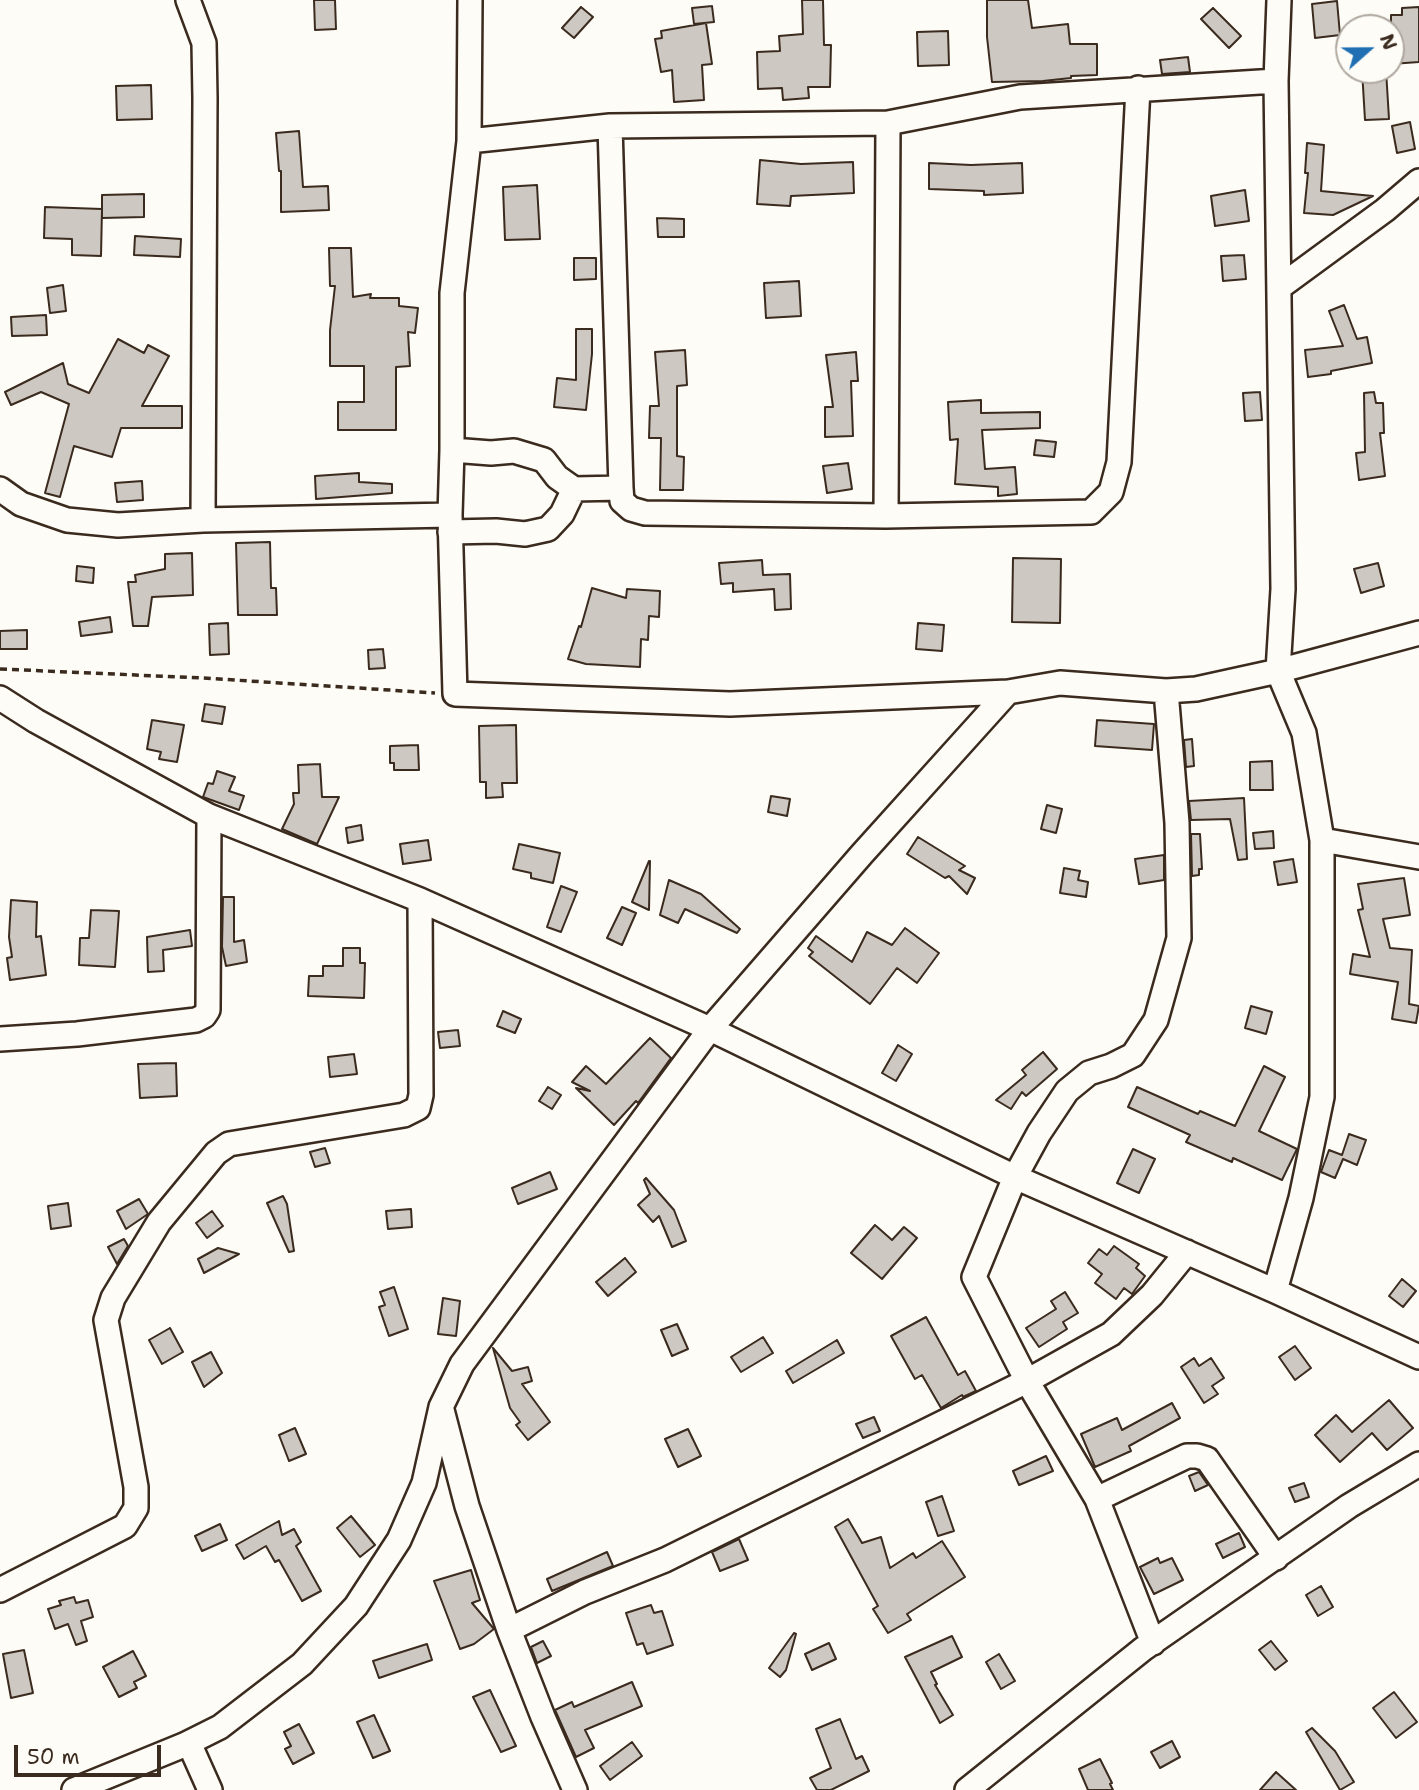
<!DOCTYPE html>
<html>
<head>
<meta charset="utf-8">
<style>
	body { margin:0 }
	#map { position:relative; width:1419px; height:1790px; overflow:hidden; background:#fdfcf7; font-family:"Shantell Sans",sans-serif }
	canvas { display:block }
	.north { position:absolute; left:1335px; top:14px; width:70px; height:70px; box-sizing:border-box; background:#fdfcf7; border:2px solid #afa8a0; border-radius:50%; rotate:69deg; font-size:19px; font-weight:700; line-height:28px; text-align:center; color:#3b2a1e }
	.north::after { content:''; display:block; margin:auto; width:24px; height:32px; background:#1f6fb2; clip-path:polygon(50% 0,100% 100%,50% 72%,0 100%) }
	.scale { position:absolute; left:14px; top:1745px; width:147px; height:32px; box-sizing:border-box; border:4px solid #3b2a1e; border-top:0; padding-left:9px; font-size:21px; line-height:24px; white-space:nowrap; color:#3b2a1e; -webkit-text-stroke:5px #fdfcf7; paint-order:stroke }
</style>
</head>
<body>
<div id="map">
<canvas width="1419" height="1790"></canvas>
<div class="north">N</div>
<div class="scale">50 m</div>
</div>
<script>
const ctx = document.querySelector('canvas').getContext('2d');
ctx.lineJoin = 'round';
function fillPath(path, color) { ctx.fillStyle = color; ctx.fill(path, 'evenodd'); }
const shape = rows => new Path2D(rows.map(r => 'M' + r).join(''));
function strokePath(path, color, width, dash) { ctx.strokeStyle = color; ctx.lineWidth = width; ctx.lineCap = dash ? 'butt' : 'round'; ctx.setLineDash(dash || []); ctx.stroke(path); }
const building = shape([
	[314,0,335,0,336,29,315,30,314,0],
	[802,0,823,0,824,45,831,45,830,87,808,87,809,98,783,100,782,88,758,89,757,52,780,51,779,36,803,34,802,0],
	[987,0,1028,0,1032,28,1068,24,1070,44,1097,44,1097,75,1071,76,1071,78,1043,81,992,82,987,37,987,0],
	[1337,1,1340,35,1315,38,1312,4,1337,1],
	[712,6,714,22,694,24,692,8,712,6],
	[581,7,593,17,574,38,562,28,581,7],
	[1419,7,1419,62,1391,64,1391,15,1402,15,1402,8,1419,7],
	[1213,8,1241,36,1229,48,1201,19,1213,8],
	[706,23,712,64,702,65,704,100,674,102,672,70,661,72,655,39,662,38,661,31,706,23],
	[948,31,949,65,918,66,917,32,948,31],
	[1188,57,1190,72,1162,74,1160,60,1188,57],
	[1362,70,1386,70,1389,119,1365,120,1362,70],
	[151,85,152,119,117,120,116,86,151,85],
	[1410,122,1415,149,1397,153,1392,126,1410,122],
	[299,131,303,187,328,186,329,210,281,212,281,171,279,171,276,133,299,131],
	[1307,143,1324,145,1321,191,1373,196,1333,215,1304,213,1308,173,1305,173,1307,143],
	[760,160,801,164,853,162,854,193,791,196,790,206,757,204,760,160],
	[929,163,971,165,1022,163,1023,193,984,195,984,191,929,189,929,163],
	[537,185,540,239,505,240,503,187,537,185],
	[1245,190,1249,221,1215,226,1211,196,1245,190],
	[144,194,144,217,102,218,102,209,101,256,72,255,72,239,44,238,45,207,102,209,102,195,144,194],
	[657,218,684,219,684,237,658,237,657,218],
	[135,236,181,239,180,257,134,255,135,236],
	[329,248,351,248,353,297,371,294,370,298,399,298,399,306,418,308,415,333,408,332,410,366,396,367,396,430,338,430,338,402,364,402,364,366,330,366,330,330,335,286,330,286,329,248],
	[1244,255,1246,279,1223,281,1221,256,1244,255],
	[574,258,596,258,596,279,574,280,574,258],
	[799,281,801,316,766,318,764,283,799,281],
	[63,285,66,311,50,313,47,288,63,285],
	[1344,305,1357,339,1367,337,1372,363,1331,371,1331,374,1308,377,1305,350,1343,346,1329,311,1344,305],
	[46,315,47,335,12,336,11,317,46,315],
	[576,329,592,329,592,354,586,410,554,407,557,378,576,380,576,329],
	[118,339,144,353,148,345,169,356,142,406,182,406,182,428,121,428,112,457,74,446,60,497,45,493,69,404,41,392,11,405,5,392,63,363,68,384,89,393,118,339],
	[685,350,687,385,677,386,677,456,684,457,683,490,660,490,661,438,649,438,650,406,659,406,655,352,685,350],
	[856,352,858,381,851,381,853,436,825,437,825,407,833,407,826,355,856,352],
	[1260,392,1262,420,1245,421,1243,393,1260,392],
	[1374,392,1376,403,1383,403,1384,433,1380,433,1385,476,1359,480,1356,453,1365,452,1364,393,1374,392],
	[981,400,981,413,1040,412,1040,428,982,430,985,469,1015,467,1017,494,998,496,998,487,955,484,958,439,950,440,948,402,981,400],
	[1036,440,1056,442,1054,457,1034,455,1036,440],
	[848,463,852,489,827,493,823,466,848,463],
	[359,473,359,482,392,484,392,493,316,499,315,476,359,473],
	[142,481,143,500,117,502,115,483,142,481],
	[270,542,271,588,276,588,277,615,238,615,236,543,270,542],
	[192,553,193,595,152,597,148,626,133,626,128,582,136,582,135,575,165,569,165,554,192,553],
	[1013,558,1061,559,1060,623,1012,622,1013,558],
	[762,560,763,575,790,574,791,609,775,610,774,589,733,592,733,583,721,584,719,563,762,560],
	[1378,563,1384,586,1361,593,1354,569,1378,563],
	[77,566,94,568,93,583,76,581,77,566],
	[592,588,626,598,627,589,660,591,659,617,649,616,648,640,641,639,640,667,586,664,568,659,579,626,581,627,592,588],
	[110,617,112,632,81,636,79,622,110,617],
	[228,623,229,654,210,655,209,624,228,623],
	[918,623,944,625,942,651,916,649,918,623],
	[27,630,27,649,0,649,0,631,27,630],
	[383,649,385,668,369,669,368,650,383,649],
	[205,704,225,707,222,724,202,721,205,704],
	[152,720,184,725,177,762,159,759,161,752,147,749,152,720],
	[1097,720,1154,724,1152,750,1095,746,1097,720],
	[516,725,517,783,502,783,503,797,486,798,486,782,480,782,479,726,516,725],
	[1192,739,1194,766,1186,767,1184,740,1192,739],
	[418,745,419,770,394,770,394,763,390,763,390,746,418,745],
	[1272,761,1273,790,1250,790,1250,762,1272,761],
	[320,764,322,797,339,797,317,844,282,829,294,804,293,793,299,793,298,765,320,764],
	[217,771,235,777,229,791,244,796,239,810,203,797,208,783,213,784,217,771],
	[771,796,790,799,787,816,768,812,771,796],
	[1244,798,1247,859,1238,860,1230,819,1191,820,1189,801,1244,798],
	[1047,805,1062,809,1056,833,1041,829,1047,805],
	[361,825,363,840,348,843,346,828,361,825],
	[1273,831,1274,848,1255,849,1253,833,1273,831],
	[1191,834,1200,834,1202,869,1199,869,1199,875,1192,876,1191,834],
	[918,837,965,866,959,870,975,878,967,894,949,876,945,878,907,854,918,837],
	[428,840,431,860,403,864,400,844,428,840],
	[519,844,560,853,553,883,531,878,531,873,513,869,519,844],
	[1164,855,1164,880,1139,884,1135,859,1164,855],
	[1293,859,1297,882,1278,885,1274,862,1293,859],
	[649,861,650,861,649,910,632,902,649,861],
	[1064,868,1080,871,1078,880,1088,882,1086,897,1060,893,1064,868],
	[1404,878,1410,915,1383,919,1390,948,1412,950,1409,1004,1419,1006,1416,1023,1392,1019,1398,982,1350,974,1353,954,1370,957,1358,910,1363,909,1358,884,1404,878],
	[669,880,701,894,740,929,737,933,685,909,678,923,660,915,669,880],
	[561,886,577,892,561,932,547,927,561,886],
	[223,897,234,897,234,942,244,940,247,962,226,966,222,947,223,897],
	[11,900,37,902,36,937,41,936,46,975,10,980,7,958,12,957,9,937,11,900],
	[622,907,636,913,622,945,607,938,622,907],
	[91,910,119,911,115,967,79,965,80,938,89,938,91,910],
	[905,928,939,953,917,983,897,968,870,1004,809,956,813,952,808,948,816,936,852,962,867,932,892,945,905,928],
	[190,930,192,946,163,950,164,971,148,972,147,937,190,930],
	[343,948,360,948,360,963,365,963,364,998,308,996,309,976,323,976,323,966,343,966,343,948],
	[1251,1006,1272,1012,1266,1034,1245,1028,1251,1006],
	[503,1011,521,1019,515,1033,497,1026,503,1011],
	[458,1030,460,1046,440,1048,438,1032,458,1030],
	[650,1038,671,1058,638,1103,636,1101,614,1125,576,1088,590,1091,572,1082,586,1066,606,1084,650,1038],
	[898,1045,912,1054,896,1081,882,1073,898,1045],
	[1043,1052,1057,1069,1026,1096,1022,1092,1011,1109,996,1100,1026,1075,1022,1070,1043,1052],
	[354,1054,357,1074,330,1077,328,1057,354,1054],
	[176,1063,177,1096,140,1098,138,1064,176,1063],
	[1264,1066,1285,1077,1259,1131,1297,1149,1282,1180,1233,1158,1232,1162,1186,1142,1190,1135,1128,1107,1137,1087,1198,1114,1200,1111,1235,1126,1264,1066],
	[548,1087,561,1095,552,1109,539,1101,548,1087],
	[1349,1134,1366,1140,1357,1165,1343,1159,1335,1178,1321,1172,1329,1150,1342,1155,1349,1134],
	[325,1148,330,1163,315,1167,310,1152,325,1148],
	[1133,1149,1155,1159,1139,1193,1117,1183,1133,1149],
	[550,1172,557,1189,518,1204,512,1188,550,1172],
	[646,1178,674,1210,686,1241,672,1247,659,1216,653,1222,638,1205,650,1194,644,1180,646,1178],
	[283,1196,287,1204,294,1251,289,1252,267,1203,283,1196],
	[139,1199,148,1214,126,1229,117,1211,139,1199],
	[68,1203,71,1226,51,1229,48,1206,68,1203],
	[411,1209,412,1227,388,1229,386,1211,411,1209],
	[212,1211,223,1226,207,1238,196,1223,212,1211],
	[875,1225,892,1240,904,1227,917,1238,882,1279,851,1253,875,1225],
	[124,1239,128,1246,117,1264,108,1247,124,1239],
	[1114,1246,1139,1264,1136,1268,1145,1276,1132,1294,1124,1288,1116,1299,1095,1283,1102,1274,1088,1263,1099,1249,1107,1255,1114,1246],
	[218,1248,239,1254,204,1273,198,1259,218,1248],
	[625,1258,636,1272,608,1296,596,1282,625,1258],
	[1402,1279,1416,1291,1403,1307,1389,1296,1402,1279],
	[394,1287,408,1329,389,1336,379,1307,385,1305,380,1292,394,1287],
	[1065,1292,1078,1313,1063,1322,1067,1329,1039,1347,1026,1328,1056,1309,1051,1301,1065,1292],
	[443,1298,460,1301,456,1336,438,1334,443,1298],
	[926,1317,958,1375,965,1371,976,1391,963,1397,962,1395,941,1408,922,1375,915,1379,891,1336,926,1317],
	[677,1324,688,1349,672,1356,661,1330,677,1324],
	[170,1328,183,1352,162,1364,149,1340,170,1328],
	[763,1337,773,1353,741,1372,731,1357,763,1337],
	[837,1340,844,1353,793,1383,786,1371,837,1340],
	[1295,1346,1311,1368,1295,1380,1279,1357,1295,1346],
	[493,1348,512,1371,528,1367,532,1381,522,1384,550,1422,528,1440,516,1425,520,1422,510,1408,493,1348],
	[211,1352,222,1373,204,1387,192,1362,211,1352],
	[1194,1358,1199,1366,1211,1358,1224,1378,1212,1386,1218,1394,1204,1403,1181,1367,1194,1358],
	[1389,1400,1413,1428,1387,1450,1372,1433,1340,1462,1315,1435,1336,1415,1352,1432,1389,1400],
	[1172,1403,1180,1418,1129,1446,1131,1451,1095,1467,1081,1434,1117,1418,1122,1430,1172,1403],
	[874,1417,880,1431,863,1438,856,1424,874,1417],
	[295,1428,306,1454,289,1461,279,1435,295,1428],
	[688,1429,701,1456,678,1467,665,1439,688,1429],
	[1046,1456,1053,1471,1019,1485,1013,1471,1046,1456],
	[1199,1472,1208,1485,1195,1491,1189,1476,1199,1472],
	[1304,1483,1309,1497,1295,1502,1289,1488,1304,1483],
	[942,1496,954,1531,938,1536,926,1502,942,1496],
	[351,1516,375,1545,360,1557,337,1528,351,1516],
	[848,1519,862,1543,881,1537,890,1568,913,1553,916,1558,942,1541,965,1577,907,1614,911,1620,888,1633,873,1609,878,1606,835,1527,848,1519],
	[279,1521,282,1535,294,1529,301,1542,296,1546,321,1591,302,1601,279,1560,275,1562,266,1546,244,1559,236,1545,279,1521],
	[220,1524,227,1540,202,1551,195,1536,220,1524],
	[1239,1533,1245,1547,1223,1558,1216,1544,1239,1533],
	[739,1539,748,1560,720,1571,712,1552,739,1539],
	[607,1552,613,1566,552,1591,547,1579,607,1552],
	[1158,1558,1160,1563,1172,1558,1183,1580,1154,1594,1140,1567,1158,1558],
	[471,1570,480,1600,472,1603,494,1629,474,1644,460,1649,434,1581,471,1570],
	[1321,1586,1333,1607,1318,1616,1306,1595,1321,1586],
	[74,1597,76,1603,88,1600,93,1617,81,1621,87,1641,76,1645,68,1624,55,1629,48,1609,61,1605,59,1601,74,1597],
	[651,1605,654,1613,662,1611,673,1645,647,1654,643,1643,637,1645,626,1613,651,1605],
	[794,1633,796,1634,786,1670,780,1677,769,1668,794,1633],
	[952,1636,962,1657,931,1672,937,1684,935,1685,953,1715,940,1723,905,1657,952,1636],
	[543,1641,551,1656,537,1663,531,1647,543,1641],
	[1271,1641,1287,1661,1275,1670,1259,1650,1271,1641],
	[829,1643,836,1659,812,1670,805,1654,829,1643],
	[427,1644,432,1660,379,1678,373,1661,427,1644],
	[24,1650,33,1693,11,1698,3,1654,24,1650],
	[133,1651,146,1676,134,1682,137,1688,119,1697,103,1667,133,1651],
	[999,1654,1015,1681,1001,1689,986,1662,999,1654],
	[632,1682,642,1706,585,1730,594,1748,576,1757,555,1710,572,1702,574,1707,632,1682],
	[490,1690,516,1746,501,1752,473,1697,490,1690],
	[1394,1692,1417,1722,1396,1738,1373,1708,1394,1692],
	[374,1715,390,1751,373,1758,357,1722,374,1715],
	[840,1719,856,1759,862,1756,869,1771,831,1790,817,1790,810,1778,831,1768,816,1729,840,1719],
	[299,1724,314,1753,293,1764,285,1749,291,1746,284,1732,299,1724],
	[1312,1728,1335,1751,1354,1782,1340,1790,1306,1732,1312,1728],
	[1172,1741,1180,1757,1160,1768,1151,1752,1172,1741],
	[632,1742,642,1756,610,1780,600,1766,632,1742],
	[1100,1759,1112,1783,1110,1784,1113,1790,1088,1790,1079,1769,1100,1759],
	[1276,1772,1296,1790,1260,1790,1276,1772]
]);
const path = shape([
	[0,669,203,678,435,693]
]);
const street = shape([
	[188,0,204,43,205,98,203,520],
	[470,0,469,141,452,293,452,450,450,515,455,694,730,704,1008,692,1060,683,1166,691,1196,689,1278,671,1419,633],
	[610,126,621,488,622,501,631,509,645,513,886,516,1091,512,1111,492,1119,462,1138,88],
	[469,141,610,126,888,123,1020,97,1276,81],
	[1280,287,1385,210,1419,181],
	[452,450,491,453,514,451,544,460,557,477,574,489,621,488],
	[0,489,21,504,67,520,118,525,203,520,450,515],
	[886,516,888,123],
	[450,532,496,531,525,534,548,529,562,514,574,489],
	[0,698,36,721,209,816,420,900,710,1029,1015,1177,1275,1291,1419,1357],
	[1322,840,1419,857],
	[0,1039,77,1034,196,1020,204,1016,208,1010,209,816],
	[1275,1291,1301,1198,1322,1097,1322,840,1304,733,1278,671,1283,589,1276,81,1279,0],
	[442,1410,467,1506,509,1630,543,1717,575,1790],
	[1097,1499,1187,1456,1197,1456,1207,1459,1276,1558],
	[0,1590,125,1526,136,1508,136,1487,106,1320,113,1298,159,1222,216,1153,229,1144,404,1115,418,1108,421,1095,420,900],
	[509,1630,585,1592,665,1560,1027,1381,1111,1334,1152,1295,1187,1252],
	[1153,1643,1097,1499,1027,1381,974,1277,1015,1177,1039,1133,1067,1091,1089,1073,1111,1066,1133,1055,1156,1020,1179,938,1177,823,1166,691],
	[189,1743,210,1790],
	[74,1790,184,1745,220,1727,302,1664,356,1606,399,1540,424,1483,441,1407,462,1364,710,1029,862,854,1008,692],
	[967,1790,1143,1649,1349,1506,1419,1464]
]);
fillPath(building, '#cdc8c2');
strokePath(building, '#3b2a1e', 2);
strokePath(street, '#3b2a1e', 28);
strokePath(path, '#3b2a1e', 3.5, [7, 5]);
strokePath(street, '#fdfcf7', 23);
</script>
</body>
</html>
